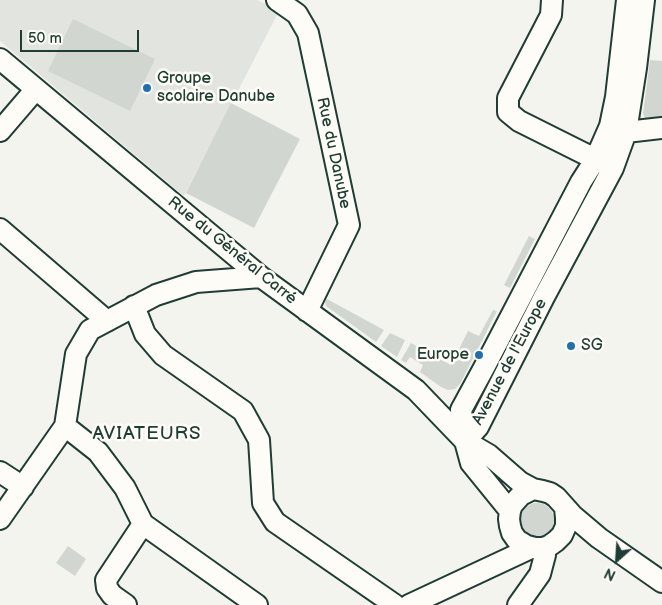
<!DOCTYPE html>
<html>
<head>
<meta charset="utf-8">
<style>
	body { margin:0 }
	#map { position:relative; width:662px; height:605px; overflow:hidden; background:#f4f4ef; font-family:"Balsamiq Sans",sans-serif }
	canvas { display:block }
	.north { position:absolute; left:592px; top:535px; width:50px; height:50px; -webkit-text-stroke:4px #fdfcf7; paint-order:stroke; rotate:206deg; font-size:14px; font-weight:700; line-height:20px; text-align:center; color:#1f3d34 }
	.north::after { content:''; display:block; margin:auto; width:18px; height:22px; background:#1f3d34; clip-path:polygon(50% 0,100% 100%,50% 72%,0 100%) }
	.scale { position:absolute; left:20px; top:30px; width:119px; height:22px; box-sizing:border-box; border:2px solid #1f3d34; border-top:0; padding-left:6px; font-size:15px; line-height:18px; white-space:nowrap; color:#1f3d34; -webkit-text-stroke:4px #fdfcf7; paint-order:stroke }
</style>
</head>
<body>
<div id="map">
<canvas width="662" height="605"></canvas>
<div class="north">N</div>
<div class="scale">50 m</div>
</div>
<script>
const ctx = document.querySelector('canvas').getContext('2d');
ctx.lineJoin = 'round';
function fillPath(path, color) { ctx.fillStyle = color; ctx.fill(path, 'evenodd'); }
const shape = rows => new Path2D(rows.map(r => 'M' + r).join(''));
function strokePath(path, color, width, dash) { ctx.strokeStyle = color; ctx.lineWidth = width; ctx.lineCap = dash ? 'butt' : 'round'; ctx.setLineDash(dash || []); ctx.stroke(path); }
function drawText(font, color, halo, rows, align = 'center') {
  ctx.font = font + ' "Balsamiq Sans",sans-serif'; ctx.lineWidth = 5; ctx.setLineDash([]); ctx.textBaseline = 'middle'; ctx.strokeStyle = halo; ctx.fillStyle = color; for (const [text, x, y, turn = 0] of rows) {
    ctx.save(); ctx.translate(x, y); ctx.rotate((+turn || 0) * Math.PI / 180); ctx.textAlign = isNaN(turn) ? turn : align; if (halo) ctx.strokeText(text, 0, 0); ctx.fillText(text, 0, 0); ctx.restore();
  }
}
const built = shape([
	[0,0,257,0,279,11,184,196,0,41]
]);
const green = shape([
	[73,19,155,59,130,111,48,71],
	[650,60,662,61,662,118,655,122,647,121,643,114],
	[231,103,300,139,254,228,186,193],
	[529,236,535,239,510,288,504,285],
	[327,299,384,330,376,342,326,306,325,301],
	[493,310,497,311,460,384,455,389,448,390,441,387,420,372,423,365,410,357,406,363,401,360,411,343,451,365,468,331,479,336],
	[390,333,405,340,397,357,381,346],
	'520 520a17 17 0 1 1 34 0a17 17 0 1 1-34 0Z',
	[68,546,86,559,75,576,56,563]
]);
const minor = shape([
	[277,0,297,14,308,33,349,225,307,311],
	[552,0,551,15,508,98,508,112,519,121,607,165],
	[0,59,261,277,416,390,465,441,489,455,520,482,533,489],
	[0,131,36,89],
	[626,132,662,128],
	[0,229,107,321],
	[134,306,145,334,163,355,243,411,259,440,263,503,275,522,395,605],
	[65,426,98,452,125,488,143,524,257,605],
	[465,441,478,427,544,297,613,168,626,132,636,68,644,0],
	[0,472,23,487],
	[565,508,566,518,566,526,562,535,556,541,549,546,543,548,535,548,527,546,517,540,512,533,510,526,509,519,510,511,512,505,521,495,533,489,543,491,550,493,556,497,573,516,599,538,662,582],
	[510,511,471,463,465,441,461,410,486,364,581,182,595,160,610,126,616,97,627,0],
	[0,519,65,426,76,354,90,330,156,295,196,282,261,277],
	[126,605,112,595,107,588,106,580,143,524],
	[409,605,531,548],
	[518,605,540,574,545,555,543,548]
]);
const markers = [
	[147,88,5,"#1f6fb2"],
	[571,346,5,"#1f6fb2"],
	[479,355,5,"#1f6fb2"]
];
const poiNames = [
	["Groupe",157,79],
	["scolaire Danube",157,97],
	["SG",581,346],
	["Europe",469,355,"right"]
];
const streetNames = [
	["Rue du Danube",333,153,78],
	["Rue du Général Carré",232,251,39],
	["Avenue de l'Europe",510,362,-62]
];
const quarterNames = [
	["AVIATEURS",147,434]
];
fillPath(built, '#e2e5df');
fillPath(green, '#d1d6d1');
strokePath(minor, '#1f3d34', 24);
strokePath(minor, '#fdfcf7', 20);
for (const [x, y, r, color] of markers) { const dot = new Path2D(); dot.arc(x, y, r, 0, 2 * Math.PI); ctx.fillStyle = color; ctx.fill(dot); strokePath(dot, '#fdfcf7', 2); }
drawText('16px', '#1f3d34', '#fdfcf7', poiNames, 'left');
drawText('16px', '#1f3d34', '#fdfcf7', streetNames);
ctx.letterSpacing = '1px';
drawText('19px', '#1f3d34', '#fdfcf7', quarterNames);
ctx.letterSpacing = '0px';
</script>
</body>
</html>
